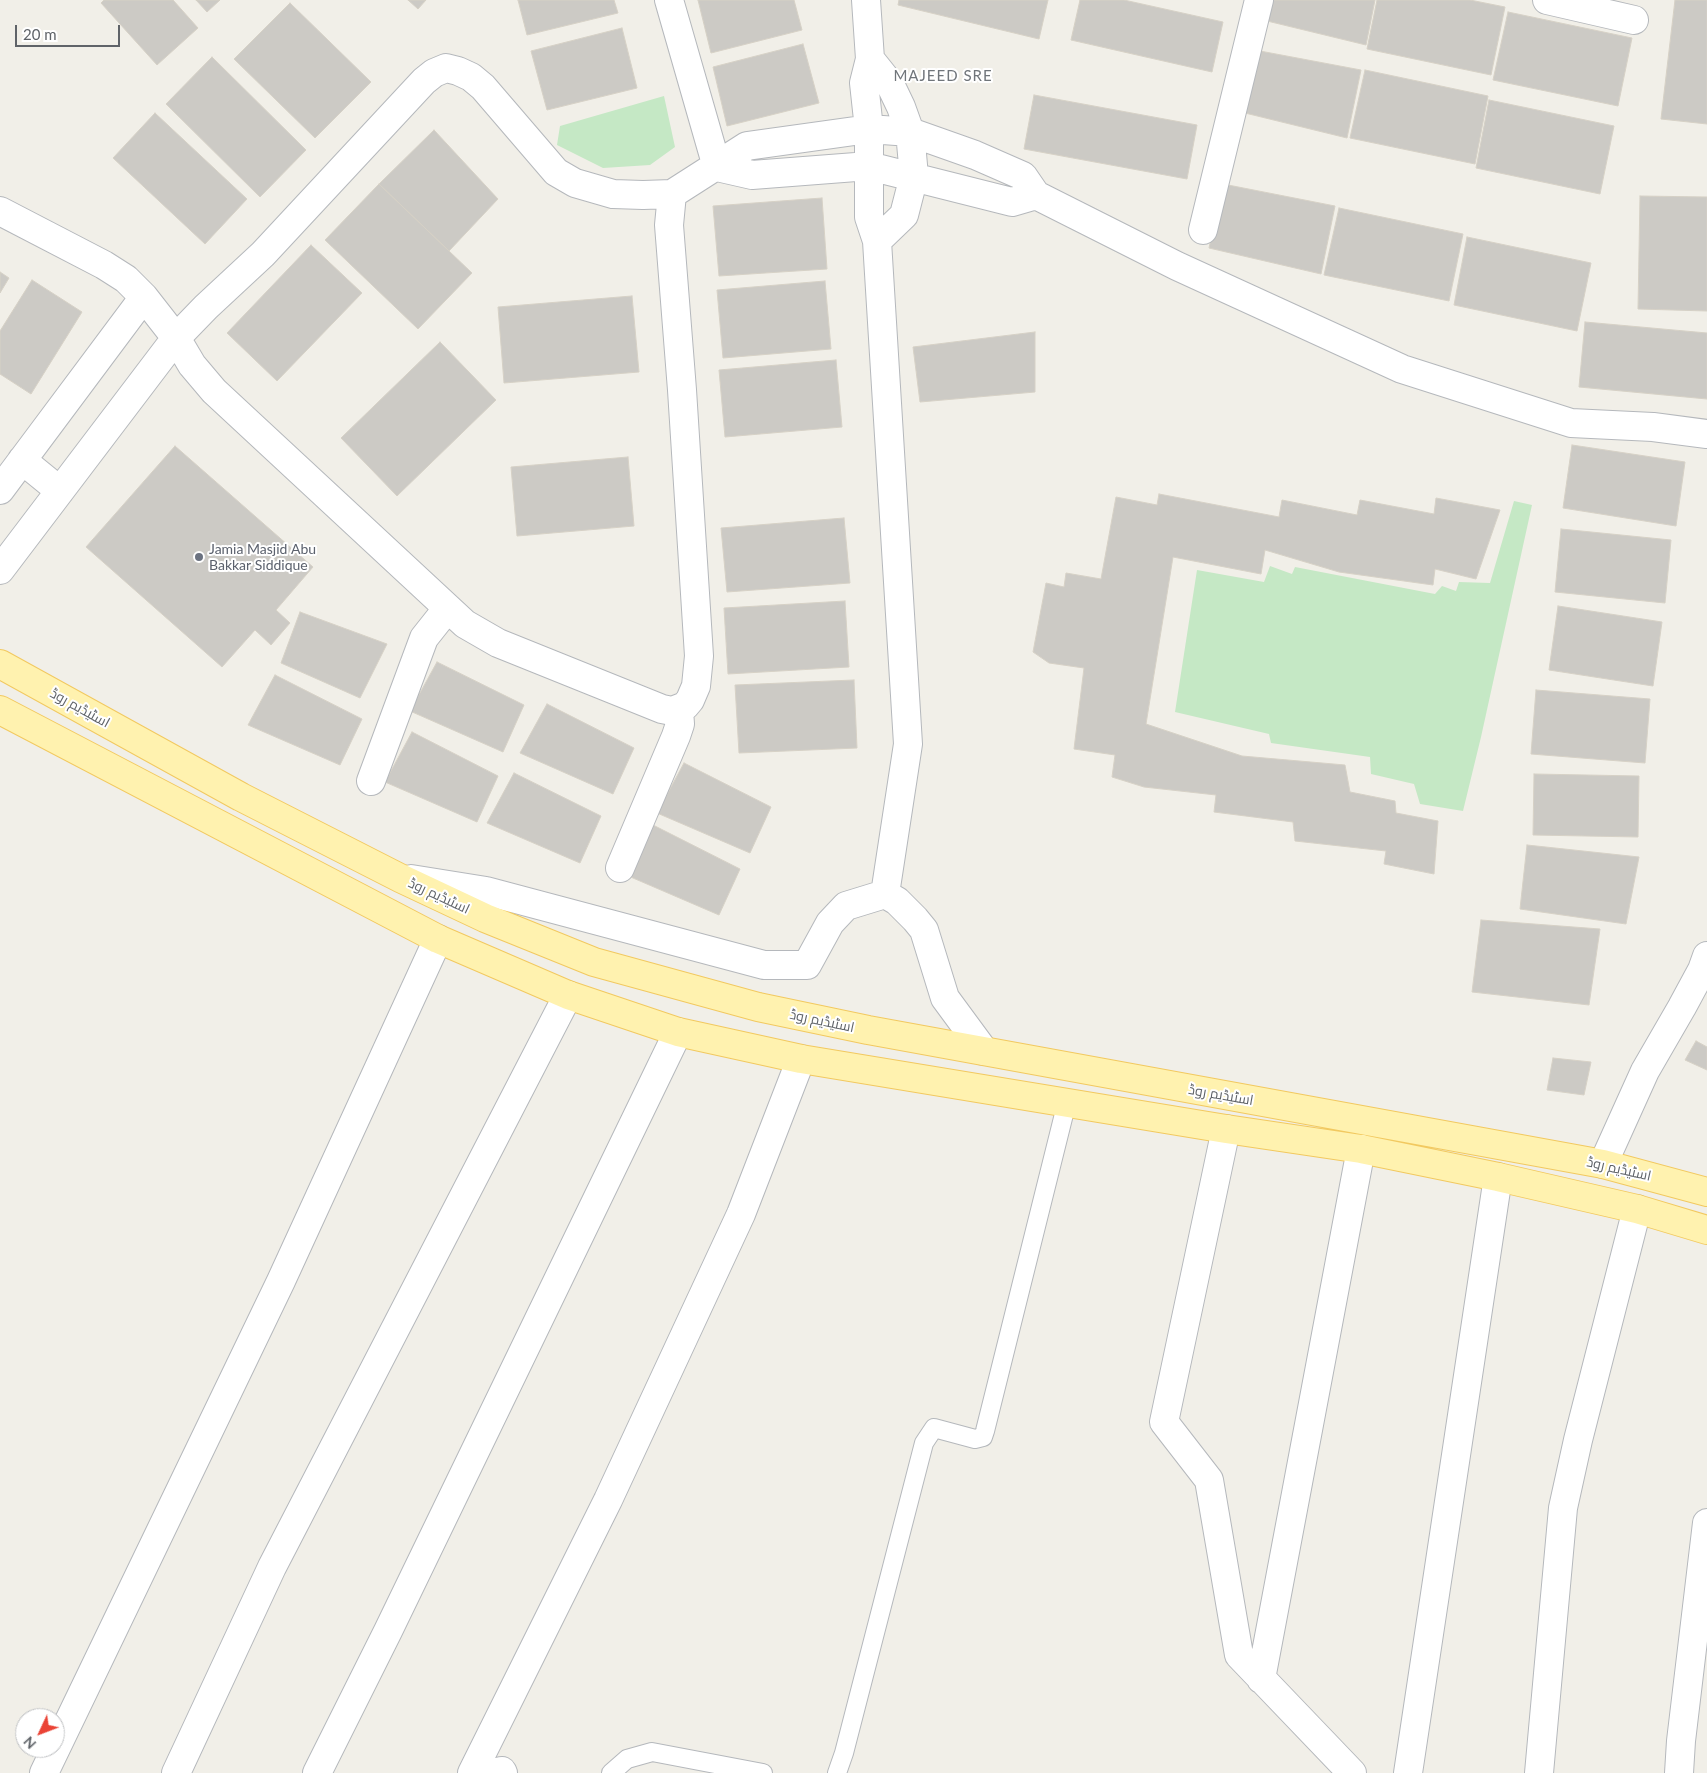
<!DOCTYPE html>
<html>
<head>
<meta charset="utf-8">
<style>
	body { margin:0 }
	#map { position:relative; width:1707px; height:1773px; overflow:hidden; background:#f1efe8; font-family:Lato,sans-serif }
	canvas { display:block }
	.north { position:absolute; left:15px; top:1708px; width:50px; height:50px; box-sizing:border-box; background:#fff; border:1px solid #bfc1c3; border-radius:50%; rotate:227deg; font-size:14px; font-weight:700; line-height:20px; text-align:center; color:#5f6368 }
	.north::after { content:''; display:block; margin:auto; width:18px; height:22px; background:#ea4335; clip-path:polygon(50% 0,100% 100%,50% 72%,0 100%) }
	.scale { position:absolute; left:15px; top:25px; width:105px; height:22px; box-sizing:border-box; border:2px solid #5f6368; border-top:0; padding-left:6px; font-size:15px; line-height:18px; white-space:nowrap; color:#5f6368; -webkit-text-stroke:4px #fff; paint-order:stroke }
</style>
</head>
<body>
<div id="map">
<canvas width="1707" height="1773"></canvas>
<div class="north">N</div>
<div class="scale">20 m</div>
</div>
<script>
const ctx = document.querySelector('canvas').getContext('2d');
ctx.lineJoin = 'round';
function fillPath(path, color) { ctx.fillStyle = color; ctx.fill(path, 'evenodd'); }
const shape = rows => new Path2D(rows.map(r => 'M' + r).join(''));
function strokePath(path, color, width, dash) { ctx.strokeStyle = color; ctx.lineWidth = width; ctx.lineCap = dash ? 'butt' : 'round'; ctx.setLineDash(dash || []); ctx.stroke(path); }
function drawText(font, color, halo, rows, align = 'center') {
  ctx.font = font + ' Lato,Cairo,sans-serif'; ctx.lineWidth = 4; ctx.setLineDash([]); ctx.textBaseline = 'middle'; ctx.strokeStyle = halo; ctx.fillStyle = color; for (const [text, x, y, turn = 0] of rows) {
    ctx.save(); ctx.translate(x, y); ctx.rotate((+turn || 0) * Math.PI / 180); ctx.textAlign = isNaN(turn) ? turn : align; if (halo) ctx.strokeText(text, 0, 0); ctx.fillText(text, 0, 0); ctx.restore();
  }
}
const green = shape([
	[664,96,675,147,650,165,603,168,557,145,560,126],
	[1514,501,1532,505,1481,737,1463,811,1420,804,1414,784,1371,774,1370,757,1271,743,1269,734,1175,712,1197,570,1264,582,1270,566,1292,574,1295,567,1435,594,1442,586,1456,591,1459,582,1490,583]
]);
const building = shape([
	[104,0,173,0,198,28,157,65,101,3,104,0],
	[196,0,220,0,207,12,196,0],
	[408,0,426,0,418,9,408,0],
	[518,0,614,0,618,13,527,35,518,0],
	[698,0,794,0,802,30,711,53,698,0],
	[899,0,1048,0,1039,39,898,5,899,0],
	[1080,0,1124,0,1223,22,1212,72,1071,40,1080,0],
	[1268,0,1375,0,1366,45,1263,20,1268,0],
	[1377,0,1470,0,1505,7,1491,75,1367,49,1377,0],
	[1675,0,1707,0,1707,124,1661,119,1675,0],
	[290,3,371,82,315,138,234,59,290,3],
	[1508,12,1632,38,1618,106,1493,80,1508,12],
	[622,28,637,88,547,110,531,51,622,28],
	[803,44,819,103,727,126,713,67,803,44],
	[1260,51,1361,70,1347,138,1245,113,1260,51],
	[212,57,306,150,260,197,166,104,212,57],
	[1365,70,1488,96,1475,164,1350,138,1365,70],
	[1034,95,1197,125,1187,179,1024,149,1034,95],
	[1489,100,1614,126,1600,194,1476,168,1489,100],
	[155,113,247,199,205,244,113,158,155,113],
	[434,130,498,199,449,251,379,184,434,130],
	[379,184,472,273,418,329,325,240,379,184],
	[1223,184,1335,206,1321,274,1209,248,1223,184],
	[1640,196,1707,197,1707,311,1638,309,1640,196],
	[822,198,827,269,719,276,713,206,822,198],
	[1339,208,1463,234,1449,301,1324,275,1339,208],
	[1467,237,1591,263,1577,331,1454,305,1467,237],
	[311,245,362,293,277,381,227,333,311,245],
	[0,272,9,278,0,293,0,272],
	[32,280,82,312,31,394,0,374,0,331,32,280],
	[825,281,831,349,723,358,717,290,825,281],
	[632,296,639,372,504,383,498,307,632,296],
	[1585,322,1707,333,1707,399,1579,387,1585,322],
	[1035,332,1035,392,920,402,913,347,1035,332],
	[440,342,496,400,397,496,341,438,440,342],
	[836,360,842,427,725,437,719,370,836,360],
	[1572,445,1685,462,1676,526,1563,508,1572,445],
	[175,446,313,567,276,610,290,623,271,645,255,630,222,667,86,547,175,446],
	[628,457,634,526,517,536,511,467,628,457],
	[1159,494,1279,517,1282,500,1357,515,1360,500,1434,514,1436,498,1500,510,1476,579,1435,569,1433,585,1339,572,1265,550,1261,574,1173,557,1146,724,1242,756,1345,765,1350,792,1395,801,1396,813,1438,821,1434,874,1384,864,1386,851,1295,841,1293,822,1214,812,1216,795,1144,787,1112,777,1115,755,1074,749,1084,668,1049,663,1033,652,1046,583,1064,587,1066,573,1101,579,1116,497,1157,505,1159,494],
	[844,518,850,583,727,592,721,528,844,518],
	[1561,529,1671,540,1665,603,1555,592,1561,529],
	[845,601,849,667,728,674,724,608,845,601],
	[1558,606,1662,622,1653,686,1549,670,1558,606],
	[300,612,387,644,360,698,281,663,300,612],
	[437,662,524,705,503,752,410,711,437,662],
	[275,675,362,719,340,765,248,725,275,675],
	[854,680,857,748,739,753,735,685,854,680],
	[1536,690,1650,699,1645,763,1531,754,1536,690],
	[547,704,634,748,613,794,520,753,547,704],
	[412,732,498,776,477,822,385,782,412,732],
	[684,763,771,807,750,853,657,813,684,763],
	[514,773,601,816,580,863,487,823,514,773],
	[1534,774,1639,776,1638,837,1533,835,1534,774],
	[653,825,740,869,719,915,626,875,653,825],
	[1527,845,1639,857,1626,924,1520,909,1527,845],
	[1481,920,1600,929,1589,1005,1472,992,1481,920],
	[1696,1041,1707,1047,1707,1070,1685,1060,1696,1041],
	[1553,1058,1591,1062,1584,1095,1547,1090,1553,1058]
]);
const service = shape([
	[611,1773,627,1759,652,1752,763,1773],
	[837,1773,844,1753,924,1443,934,1428,975,1439,983,1437,985,1431,1067,1102]
]);
const minor = shape([
	[669,0,717,167],
	[866,0,870,59,864,83,869,129,869,217,877,241,908,744,885,894],
	[1547,0,1634,20],
	[870,59,890,84,901,107,910,132,914,176,904,215,877,241],
	[717,167,752,175,869,166,1012,202,1036,195],
	[0,211,104,265,126,279,144,297,176,338,192,365,214,391,465,624,498,643,662,709,672,711,685,706,690,700,696,686,699,656,682,390,669,225,672,194],
	[1203,230,1259,0],
	[22,460,60,491],
	[0,490,144,297],
	[0,570,176,338,206,307,263,254,424,81,434,73,446,68,458,71,471,77,483,87,556,172,575,183,613,194,643,195,672,194,747,146,869,129,910,132,975,155,1023,176,1036,195,1177,266,1402,369,1571,423,1653,427,1707,434],
	[371,781,424,638,447,609],
	[620,868,676,736,680,724,679,710],
	[411,879,486,891,764,965,807,965,830,923,846,906,885,894,897,901,915,919,924,930,945,998,984,1051],
	[1226,1129,1164,1422,1209,1480,1239,1655,1352,1773],
	[1261,1679,1361,1149],
	[44,1773,281,1281,438,939],
	[176,1773,272,1567,568,995],
	[317,1773,388,1631,678,1032],
	[472,1773,608,1500,741,1214,801,1059],
	[493,1773,502,1771,503,1773],
	[1408,1773,1498,1177],
	[1539,1773,1563,1508,1578,1440,1637,1209],
	[1679,1773,1681,1741,1707,1523]
]);
const tertiary = shape([
	[1603,1164,1645,1071,1682,1007,1702,970,1707,956]
]);
const primary = shape([
	[0,664,241,797,400,878,485,918,594,962,758,1007,868,1030,1603,1164,1707,1192],
	[0,710,438,939,568,995,678,1032,801,1059,1226,1129,1361,1149,1498,1177,1637,1209,1707,1230]
]);
const markers = [
	[199,557,5,"#6b7280"]
];
const worshipNames = [
	["Jamia Masjid Abu",209,549],
	["Bakkar Siddique",209,565]
];
const streetNames = [
	["اسٹیڈیم روڈ",80,708,29],
	["اسٹیڈیم روڈ",439,896,25],
	["اسٹیڈیم روڈ",822,1021,12],
	["اسٹیڈیم روڈ",1221,1095,10],
	["اسٹیڈیم روڈ",1619,1169,13]
];
const neighbourhoodNames = [
	["MAJEED SRE",943,76]
];
fillPath(green, '#c5e8c5');
fillPath(building, '#cccac5');
strokePath(building, '#d6d1c6', 1);
strokePath(service, '#b5b8bc', 20);
strokePath(minor, '#b5b8bc', 30);
strokePath(tertiary, '#b5b8bc', 30);
strokePath(primary, '#f2c960', 30);
strokePath(service, '#fff', 18);
strokePath(minor, '#fff', 28);
strokePath(tertiary, '#fff', 28);
strokePath(primary, '#fff2af', 28);
for (const [x, y, r, color] of markers) { const dot = new Path2D(); dot.arc(x, y, r, 0, 2 * Math.PI); ctx.fillStyle = color; ctx.fill(dot); strokePath(dot, '#fff', 2); }
drawText('14px', '#5b616d', '#fff', worshipNames, 'left');
drawText('14px', '#5f6368', '#fff', streetNames);
ctx.letterSpacing = '1px';
drawText('15px', '#70757a', '#fff', neighbourhoodNames);
ctx.letterSpacing = '0px';
</script>
</body>
</html>
